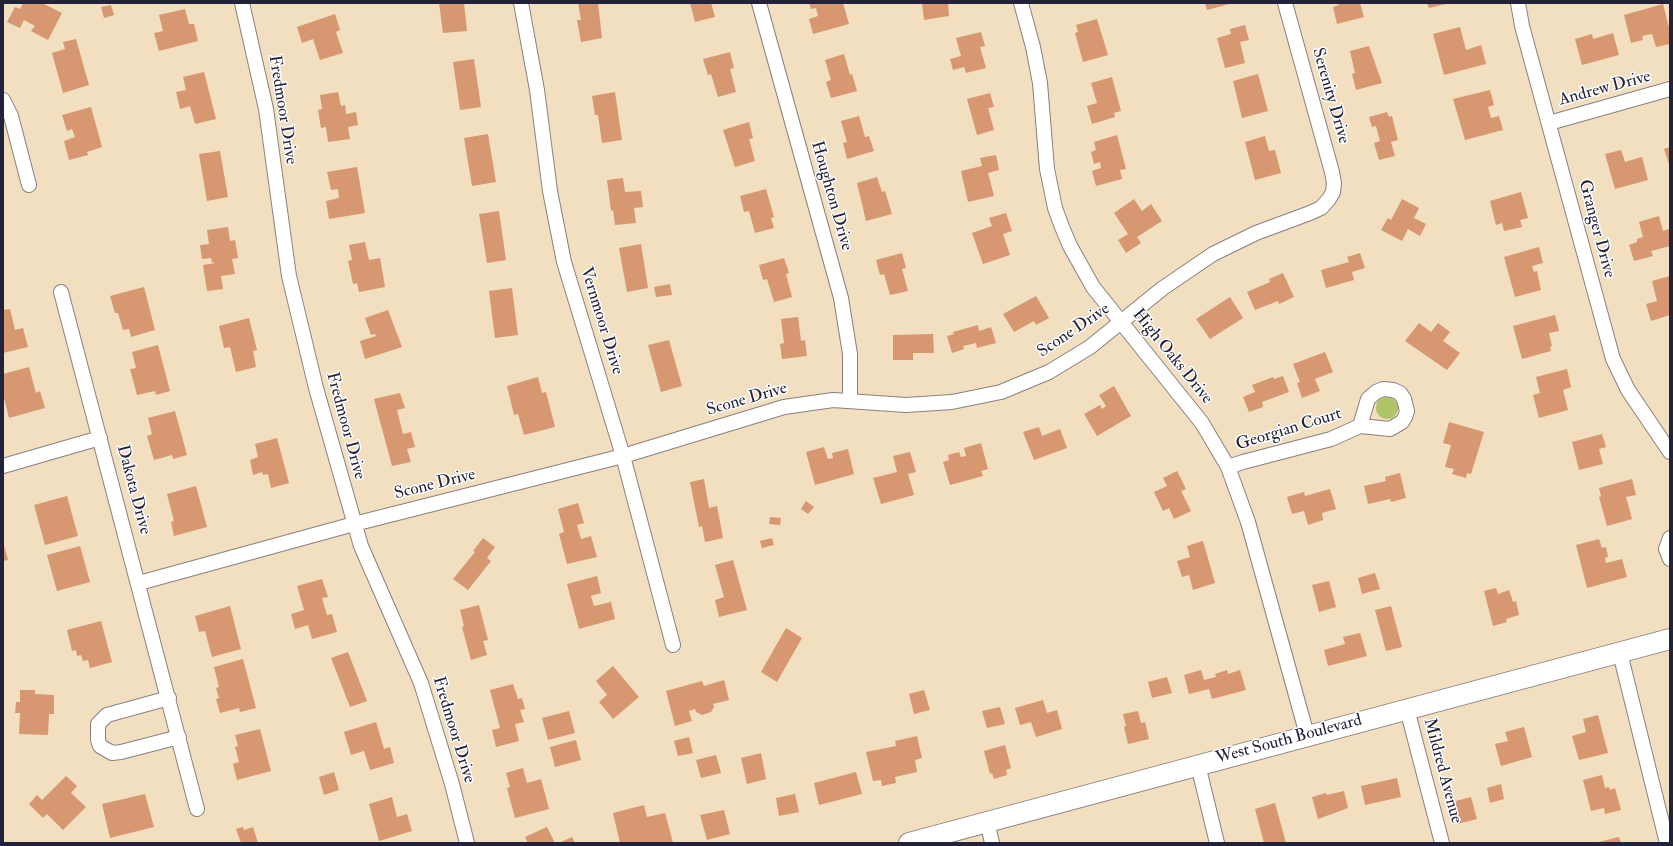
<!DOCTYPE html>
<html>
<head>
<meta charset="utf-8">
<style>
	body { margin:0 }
	#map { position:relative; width:1673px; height:846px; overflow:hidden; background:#f1dfc0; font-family:"IM FELL Double Pica",serif }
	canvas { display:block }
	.frame { position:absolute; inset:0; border:4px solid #22223b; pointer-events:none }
</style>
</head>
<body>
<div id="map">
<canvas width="1673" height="846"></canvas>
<div class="frame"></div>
</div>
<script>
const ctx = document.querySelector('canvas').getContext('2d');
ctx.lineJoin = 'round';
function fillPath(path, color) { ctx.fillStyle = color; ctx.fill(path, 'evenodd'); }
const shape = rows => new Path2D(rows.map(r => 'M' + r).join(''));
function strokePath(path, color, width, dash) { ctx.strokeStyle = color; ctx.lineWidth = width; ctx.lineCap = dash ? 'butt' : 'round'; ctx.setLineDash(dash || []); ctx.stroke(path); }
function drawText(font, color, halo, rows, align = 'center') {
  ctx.font = font + ' "IM FELL Double Pica",serif'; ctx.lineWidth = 3; ctx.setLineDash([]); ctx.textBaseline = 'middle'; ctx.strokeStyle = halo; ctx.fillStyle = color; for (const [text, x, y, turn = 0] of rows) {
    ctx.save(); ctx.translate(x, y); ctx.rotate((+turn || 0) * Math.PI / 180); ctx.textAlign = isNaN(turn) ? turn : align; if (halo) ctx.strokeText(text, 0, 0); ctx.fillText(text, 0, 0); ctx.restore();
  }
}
const green = shape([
	'1376 408a11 11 0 1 1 22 0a11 11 0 1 1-22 0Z'
]);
const building = shape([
	[23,3,42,3,62,13,48,40,31,31,35,26,24,20,20,28,7,22,15,7,20,9],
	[439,3,464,3,467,31,443,33],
	[578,3,598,3,602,38,581,42,577,20,581,20],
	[690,3,711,3,715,17,695,22],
	[809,3,843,3,849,24,813,34,809,19,818,16,816,8,811,9],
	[922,3,948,3,949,16,924,20],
	[1205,3,1233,3,1207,10],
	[1338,3,1360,3,1364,17,1337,24,1333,7,1339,5],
	[1427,3,1446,3,1446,4,1429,8],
	[1663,4,1670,31,1670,44,1656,47,1652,34,1642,36,1643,40,1631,43,1624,15],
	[111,5,114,15,104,18,101,7],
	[185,9,189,24,194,24,198,41,159,51,154,33,163,31,159,15],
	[335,14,340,30,336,32,343,53,320,60,313,39,302,43,297,27],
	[1097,19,1108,55,1083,62,1075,33,1078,32,1076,25],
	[1245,25,1249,40,1240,42,1245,63,1225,68,1217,38,1231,34,1230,29],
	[1460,27,1466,50,1481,45,1486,64,1444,75,1433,34],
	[981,32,985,46,980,47,986,68,966,73,964,67,953,70,950,59,961,56,956,38],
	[1613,33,1619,55,1582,65,1575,39,1592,34,1593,39],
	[76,39,89,85,63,93,52,53,65,49,63,42],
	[1369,46,1382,83,1356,90,1352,74,1355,73,1350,51],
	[730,52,734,68,730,69,736,92,718,97,711,74,708,75,703,59],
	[844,54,850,75,852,74,857,91,831,98,826,82,831,80,825,60],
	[474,59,481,107,460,110,453,62],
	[204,72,216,119,195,124,190,106,180,109,176,92,186,90,183,77],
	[1258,74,1268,111,1242,118,1233,81],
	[1112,77,1121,111,1114,113,1115,117,1092,124,1087,106,1097,103,1091,83],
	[1490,90,1494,105,1488,107,1491,118,1499,116,1503,130,1465,140,1453,99],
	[338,92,341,106,345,105,346,114,356,112,358,125,348,127,350,139,328,142,326,127,321,128,318,110,322,109,320,95],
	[615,92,622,140,602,143,598,115,595,115,592,96],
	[990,93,994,107,988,108,994,130,977,135,967,99],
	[91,107,102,147,87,152,88,155,69,160,64,141,75,137,72,129,67,131,62,115],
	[1387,112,1389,117,1392,116,1398,140,1391,142,1395,156,1379,160,1374,143,1380,141,1376,126,1372,127,1369,117],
	[859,116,865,137,869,136,874,151,847,159,843,143,847,142,841,121],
	[749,122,753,138,749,139,755,161,735,167,723,130],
	[488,134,496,182,472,186,464,138],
	[1117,135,1126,169,1120,170,1122,179,1096,186,1092,171,1101,168,1100,162,1094,164,1091,152,1096,150,1094,142],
	[1265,136,1269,151,1275,150,1281,173,1255,180,1245,142],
	[1670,147,1670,167,1664,149],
	[1621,150,1625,162,1642,157,1648,180,1615,189,1605,154],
	[220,151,228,197,207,201,199,154],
	[996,155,999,170,988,173,994,196,968,202,961,171,982,166,980,158],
	[357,167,365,213,329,219,326,201,339,198,338,189,331,190,327,172],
	[877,177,882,192,885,191,892,214,866,221,857,183],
	[623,178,625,192,641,191,643,207,634,208,636,223,615,225,613,210,611,211,607,180],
	[766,189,774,217,771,218,774,228,755,233,749,211,744,212,740,196],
	[1521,192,1528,218,1520,220,1522,227,1504,231,1502,223,1496,225,1490,201],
	[1134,199,1142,211,1151,204,1162,221,1137,237,1141,243,1126,253,1118,240,1128,234,1114,213],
	[1402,199,1419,208,1414,218,1426,224,1420,236,1408,229,1402,241,1381,230,1388,218,1391,220],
	[499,211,506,260,487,263,479,214],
	[1006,213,1012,231,1003,234,1010,255,983,264,972,233,992,226,989,218],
	[1659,216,1663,231,1669,229,1670,246,1651,251,1653,256,1634,261,1629,245,1637,242,1637,239,1643,237,1639,222],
	[228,227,230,241,235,240,238,258,232,259,235,274,221,276,223,289,207,291,203,265,215,263,212,262,211,258,202,259,200,245,209,244,207,230],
	[365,242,369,260,380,258,385,287,359,292,357,283,353,284,348,261,352,260,349,245],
	[641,244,648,288,627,292,619,248],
	[1539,247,1543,263,1532,266,1534,272,1537,271,1541,290,1515,297,1504,257],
	[902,253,906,268,902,269,908,291,890,295,884,274,880,275,876,260],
	[1360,253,1365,268,1352,272,1354,280,1326,288,1321,270,1349,262,1347,257],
	[784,258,789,273,786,274,792,297,774,302,767,279,763,280,759,265],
	[1283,273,1294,297,1279,304,1278,301,1255,310,1247,292,1270,282,1269,279],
	[1670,276,1670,315,1651,321,1646,304,1657,301,1652,281],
	[670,284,672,295,656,297,654,287],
	[144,287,155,330,131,337,129,329,123,330,118,313,115,313,110,296],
	[512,288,518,335,495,338,489,291],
	[1036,296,1049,318,1036,325,1034,321,1014,332,1003,314],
	[1230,297,1243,318,1210,339,1196,319],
	[10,309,15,330,23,328,28,347,3,353,3,310],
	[388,310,402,347,365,359,360,341,376,336,375,334,371,335,365,318],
	[1555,315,1559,331,1549,333,1552,346,1550,347,1551,351,1522,359,1513,326],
	[798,317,801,341,805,340,807,356,782,359,780,344,784,343,781,319],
	[249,318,257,350,253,351,256,367,236,372,230,347,224,348,219,326],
	[1419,323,1431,332,1438,323,1450,332,1443,341,1460,353,1447,370,1405,341],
	[978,325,979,331,991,327,996,343,977,348,976,343,963,346,964,349,952,353,947,336,954,334,953,332],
	[933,334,934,353,913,353,913,360,893,360,893,335],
	[669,340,682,386,661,392,648,345],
	[158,345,170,391,156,395,155,391,137,395,130,369,136,368,132,352],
	[1325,352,1333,372,1315,379,1320,391,1302,398,1297,383,1300,382,1293,364],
	[29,367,36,393,40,391,45,408,9,418,3,394,3,374],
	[1567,369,1571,387,1563,390,1568,410,1539,418,1533,395,1540,393,1536,377],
	[1283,376,1289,392,1262,402,1263,407,1249,412,1243,397,1255,392,1252,385,1273,377,1274,379],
	[538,377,542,393,546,392,555,427,524,435,518,414,514,415,507,386],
	[1114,386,1131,416,1097,436,1084,414,1100,405,1102,409,1106,406,1099,395],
	[400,393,405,408,397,410,403,434,411,432,415,447,407,449,411,462,392,466,374,399],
	[175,411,187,455,173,459,172,455,154,460,147,436,152,434,148,418],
	[1449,422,1484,432,1471,474,1467,473,1466,478,1452,474,1454,469,1445,467,1451,445,1443,443],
	[1039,427,1042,436,1060,429,1067,448,1034,460,1023,432],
	[1602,434,1606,447,1599,449,1603,464,1579,470,1572,442],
	[277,438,289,483,271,488,268,474,263,475,262,472,253,475,250,460,258,457,255,444],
	[981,443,988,469,981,471,983,476,950,485,943,462,949,460,948,455,959,452,961,457,966,456,964,448],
	[824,447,828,459,833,458,832,453,848,449,854,474,815,485,806,452],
	[910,452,916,472,908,474,914,495,881,504,873,478,897,472,893,456],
	[1177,471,1186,489,1181,491,1191,511,1174,519,1169,508,1163,511,1154,492,1167,486,1163,478],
	[1400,473,1406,498,1391,502,1390,499,1368,504,1364,486,1386,481,1385,477],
	[704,479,709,508,717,506,723,538,705,542,702,526,699,527,690,482],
	[1632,479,1636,495,1626,497,1632,519,1607,526,1599,497,1601,496,1599,488],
	[196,486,207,527,174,536,171,522,174,521,167,494],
	[1330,489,1336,509,1322,513,1323,520,1308,525,1304,511,1292,514,1287,497,1304,492,1305,496],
	[67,496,78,536,45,545,34,505],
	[806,501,814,507,808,514,801,509],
	[578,503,584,523,577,525,581,539,591,536,597,557,567,564,559,534,564,532,558,509],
	[770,517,781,518,780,525,769,524],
	[483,538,495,547,487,558,491,561,468,590,453,579,475,552,473,551],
	[772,538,774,545,762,548,760,541],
	[1599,539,1602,548,1606,547,1608,557,1605,558,1606,563,1622,559,1627,577,1587,588,1576,545],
	[1203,541,1215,583,1193,590,1189,575,1182,577,1177,561,1190,557,1187,546],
	[3,542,8,560,3,561],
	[80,546,90,582,57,591,47,555],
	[733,560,747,610,719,617,715,600,724,597,715,565],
	[1375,573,1380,589,1362,594,1358,578],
	[597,576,601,593,591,596,594,606,611,602,615,619,579,629,567,584],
	[322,579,328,597,322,598,327,615,332,614,337,632,312,639,308,625,295,629,291,614,304,610,297,586],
	[1329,581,1336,607,1319,612,1312,585],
	[1496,588,1498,594,1509,590,1513,602,1516,601,1519,615,1506,619,1507,622,1493,626,1484,591],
	[479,605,488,640,483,641,487,655,471,660,462,627,464,626,460,610],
	[230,606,241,649,212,657,205,631,199,632,195,616],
	[1391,606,1402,647,1386,651,1375,610],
	[101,621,112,662,90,668,88,660,83,661,81,655,77,656,76,650,72,651,67,630],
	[786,628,802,638,777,682,761,672],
	[1360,633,1367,656,1328,666,1324,650,1345,644,1343,637],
	[348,652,367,701,350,707,331,658],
	[243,659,256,708,240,712,239,708,220,713,216,699,219,698,216,688,219,687,214,667],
	[613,666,639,697,613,719,599,702,607,695,596,681],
	[1201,670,1204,680,1216,677,1215,674,1227,670,1228,674,1240,670,1246,690,1212,699,1209,689,1189,694,1184,675],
	[1167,677,1172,693,1152,698,1148,682],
	[724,680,729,700,713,704,714,707,711,712,702,715,696,712,695,709,689,711,692,721,675,726,666,691,702,681,704,686],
	[513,684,518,699,522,698,525,709,520,710,524,722,515,724,519,741,496,747,492,730,500,728,490,690],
	[20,690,35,690,35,694,54,695,54,714,49,714,48,735,19,734,20,713,15,713,16,702,20,702],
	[924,690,930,710,914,714,909,694],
	[1043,700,1047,713,1057,710,1062,729,1036,737,1031,722,1020,725,1015,708],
	[1000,707,1005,724,987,728,982,711],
	[569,711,575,733,548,740,542,718],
	[1138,711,1141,723,1145,722,1149,739,1128,744,1124,727,1126,726,1123,714],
	[1598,715,1608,753,1579,760,1572,736,1586,732,1583,719],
	[376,722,384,749,390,747,394,763,370,770,364,751,351,755,344,732],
	[1524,727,1532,757,1501,766,1495,744,1508,741,1505,732],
	[260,729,271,771,237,780,233,764,239,762,235,747,238,746,235,735],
	[917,736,922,758,915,760,917,772,895,777,896,783,882,786,881,780,873,781,866,752,896,746,895,741],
	[689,737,693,753,678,756,674,741],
	[576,740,581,760,555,767,550,747],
	[1005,745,1011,768,1006,770,1007,775,994,779,992,773,990,774,984,751],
	[761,753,766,779,747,784,741,758],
	[716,755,721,773,701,778,696,760],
	[523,768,527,783,541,779,549,809,515,818,507,788,510,787,506,773],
	[334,772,339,790,324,795,319,777],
	[856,772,862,794,819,805,814,783],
	[1602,775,1605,788,1609,787,1610,790,1615,788,1621,810,1605,814,1604,808,1591,811,1583,780],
	[66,776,77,786,71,793,86,807,63,830,47,814,43,818,29,804,37,795,42,800],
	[1397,778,1401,797,1365,805,1361,786],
	[1501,784,1504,799,1490,803,1487,788],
	[1344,791,1348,808,1318,819,1312,797,1326,793,1327,795],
	[145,794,154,827,110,838,102,804],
	[795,794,799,812,779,816,776,798],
	[392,797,397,817,407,814,412,831,379,841,369,804],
	[1471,797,1477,819,1457,824,1452,802],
	[1275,803,1286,843,1264,843,1255,809],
	[644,805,647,817,665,813,673,843,620,843,613,813],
	[724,810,730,834,707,840,700,815],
	[243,827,244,830,253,827,258,843,241,843,236,829],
	[547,827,555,843,528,843,525,837],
	[572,837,575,843,559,843],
	[1619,837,1621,843,1599,843,1599,842]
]);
const street = shape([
	[242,3,266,109,289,276,316,388,361,546,421,683,452,784,467,843],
	[521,3,537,90,550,191,564,262,623,456,673,645],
	[759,3,841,298,850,354,850,401],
	[1021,3,1033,47,1040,83,1047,169,1055,208,1062,227,1070,246,1093,287,1202,423,1228,467,1248,522,1307,735],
	[1518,3,1522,26,1613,359,1628,390,1670,452],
	[3,100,11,116,29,185],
	[1549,123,1670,89],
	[61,292,197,809],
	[3,466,100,438],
	[1228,467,1243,462,1331,439,1360,426,1390,429,1402,422,1405,417,1407,411,1404,399,1400,393,1393,390,1383,389,1376,392,1368,399,1360,426],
	[1670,538,1666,549,1670,559],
	[139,583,354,524,623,456,784,407,833,400,906,405,952,402,1001,392,1049,372,1090,347,1163,288,1213,254,1256,233,1310,213,1321,208,1329,199,1333,192,1334,183,1332,172,1285,3],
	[1620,653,1667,843],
	[169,698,107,715,98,724,98,740,100,746,112,753,121,752,179,737],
	[1407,709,1442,843],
	[1198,765,1217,843],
	[987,821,992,843]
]);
const secondary = shape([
	[909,843,1670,639]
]);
const streetNames = [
	["Andrew Drive",1605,89,-15],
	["Serenity Drive",1330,96,74],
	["Fredmoor Drive",282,110,81],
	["Houghton Drive",831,196,74],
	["Granger Drive",1596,229,75],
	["Vernmoor Drive",601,321,73],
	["Scone Drive",1074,331,-34],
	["High Oaks Drive",1172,357,51],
	["Scone Drive",747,400,-16],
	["Fredmoor Drive",345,426,75],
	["Georgian Court",1289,430,-17],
	["Scone Drive",435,485,-14],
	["Dakota Drive",133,490,75],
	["Fredmoor Drive",453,730,73],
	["West South Boulevard",1289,740,-15],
	["Mildred Avenue",1442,771,75]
];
fillPath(green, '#b0c468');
fillPath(building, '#d79770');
strokePath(street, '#8a807e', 16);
strokePath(secondary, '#8a807e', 22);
strokePath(street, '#fff', 14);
strokePath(secondary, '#fff', 20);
drawText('17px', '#22223b', '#fff', streetNames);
</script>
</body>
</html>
